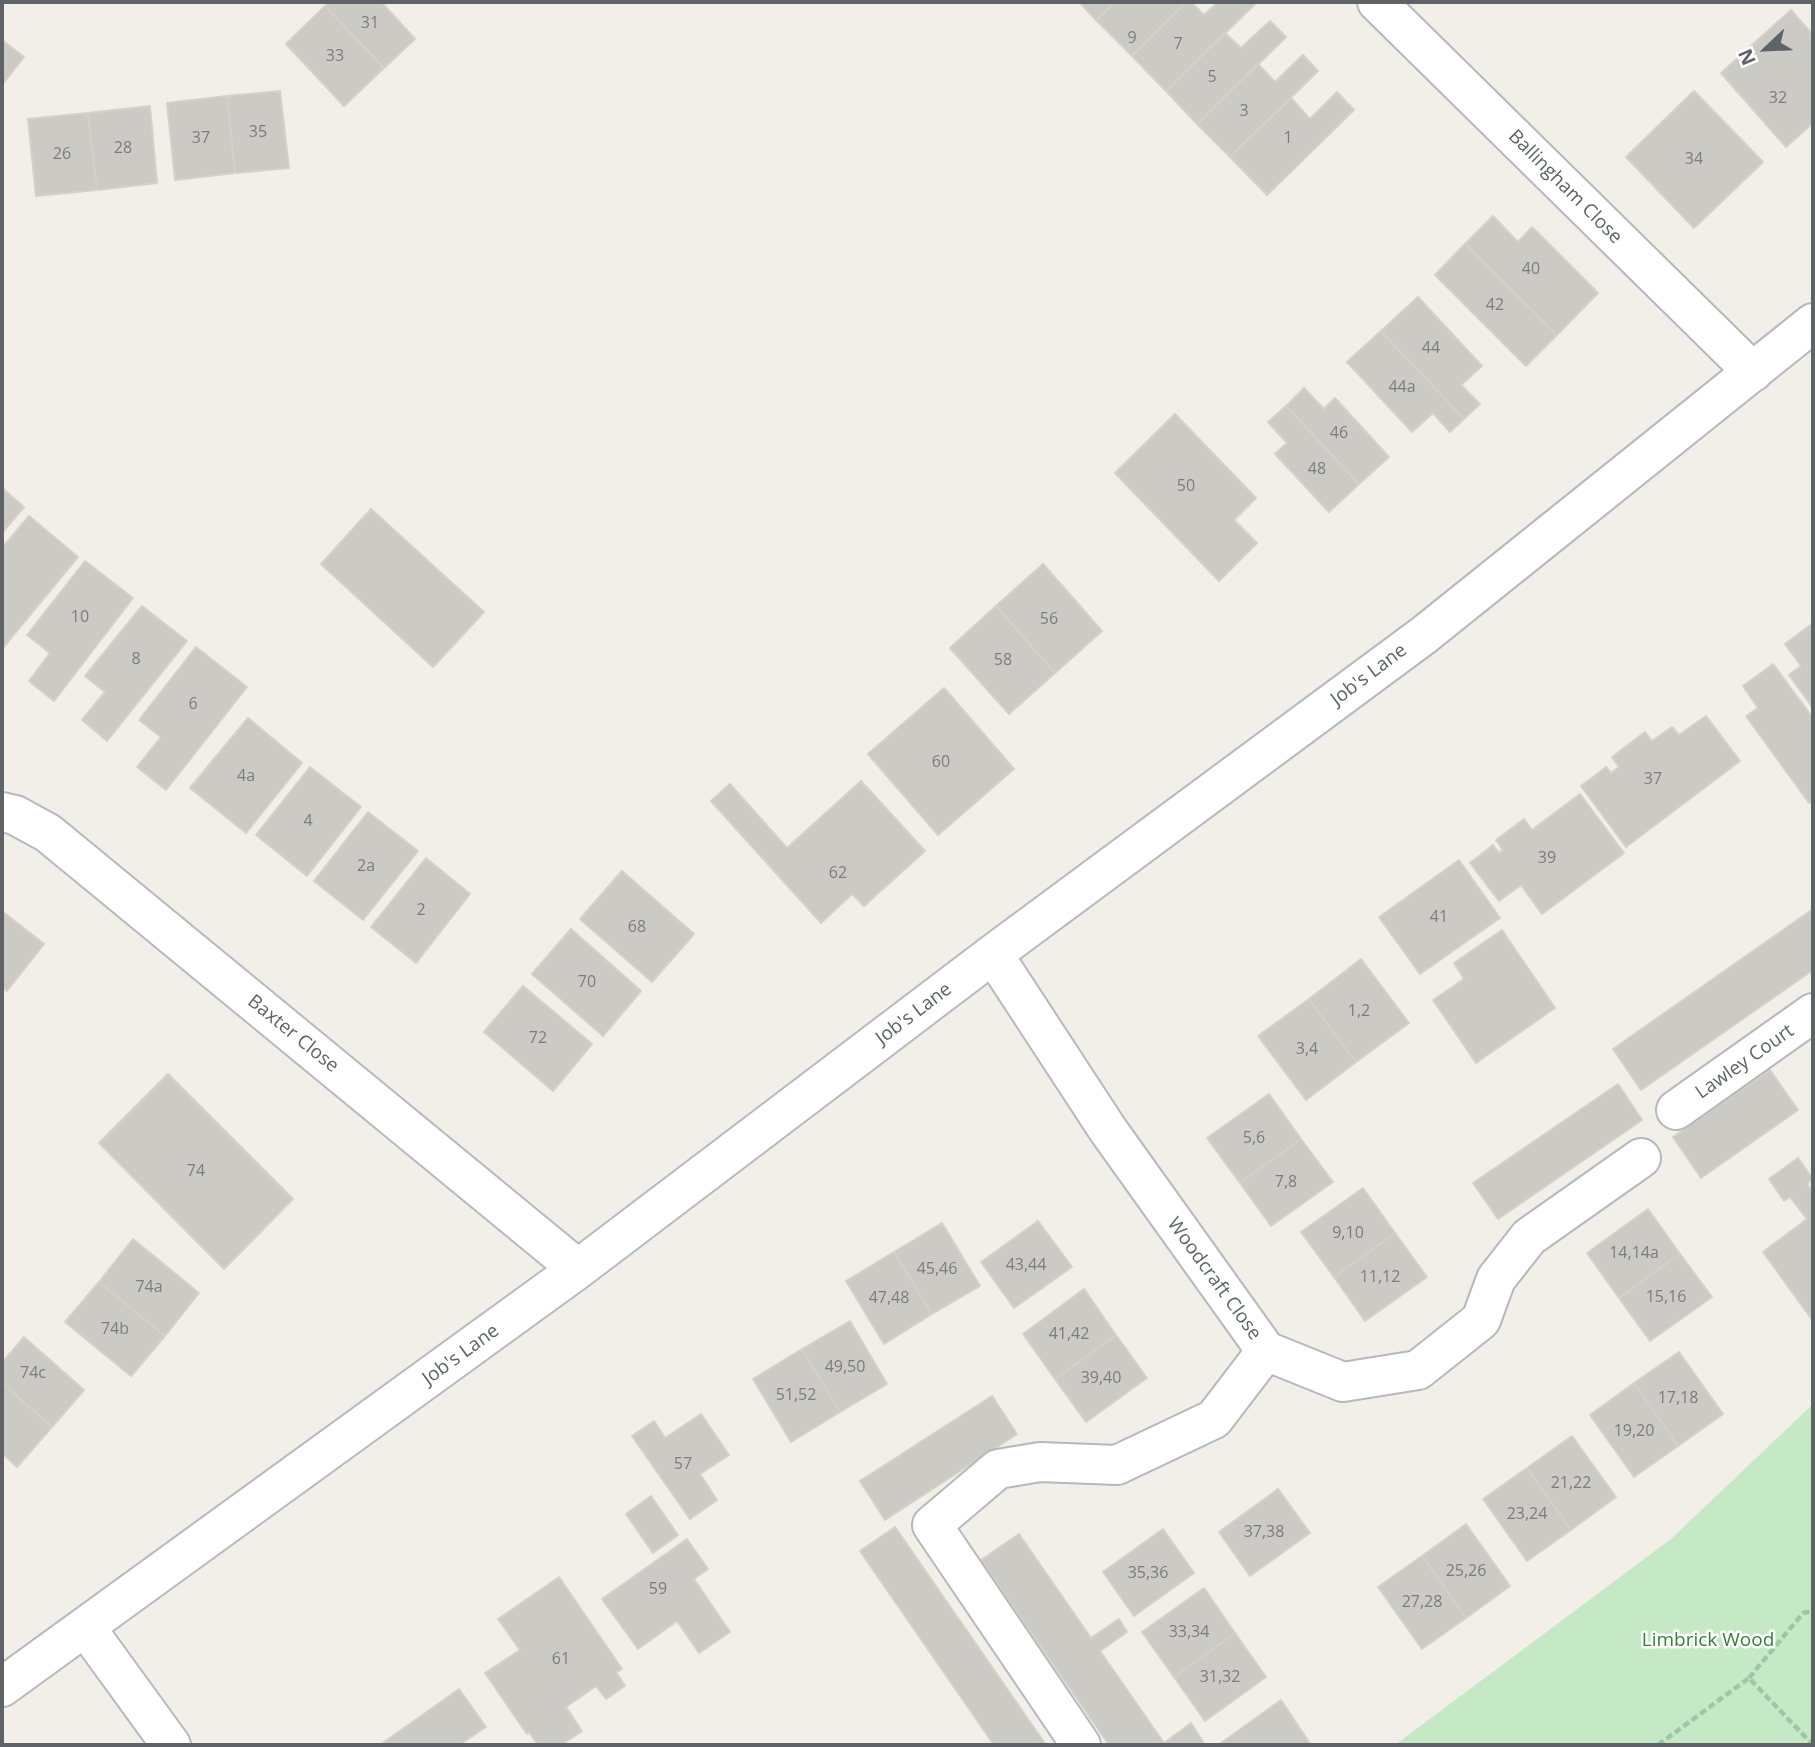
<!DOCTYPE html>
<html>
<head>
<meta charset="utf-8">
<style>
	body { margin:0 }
	#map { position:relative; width:1815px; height:1747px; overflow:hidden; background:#f1efe8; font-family:"Open Sans",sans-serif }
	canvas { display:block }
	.frame { position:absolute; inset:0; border:4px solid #5f6368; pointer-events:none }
	.north { position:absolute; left:1731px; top:14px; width:70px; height:70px; -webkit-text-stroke:5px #fff; paint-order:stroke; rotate:247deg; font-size:19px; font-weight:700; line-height:28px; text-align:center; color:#5f6368 }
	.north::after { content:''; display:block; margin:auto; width:24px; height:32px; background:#5f6368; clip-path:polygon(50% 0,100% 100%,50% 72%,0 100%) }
</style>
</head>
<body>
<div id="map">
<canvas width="1815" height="1747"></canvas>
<div class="frame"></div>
<div class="north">N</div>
</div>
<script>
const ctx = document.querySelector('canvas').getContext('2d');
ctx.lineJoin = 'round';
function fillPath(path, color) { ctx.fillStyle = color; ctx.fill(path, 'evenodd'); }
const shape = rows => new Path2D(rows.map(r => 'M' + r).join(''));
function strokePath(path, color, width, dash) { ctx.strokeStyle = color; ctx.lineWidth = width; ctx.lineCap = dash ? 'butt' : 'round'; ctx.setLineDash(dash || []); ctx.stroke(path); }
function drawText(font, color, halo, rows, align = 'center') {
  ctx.font = font + ' "Open Sans",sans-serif'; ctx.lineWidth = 5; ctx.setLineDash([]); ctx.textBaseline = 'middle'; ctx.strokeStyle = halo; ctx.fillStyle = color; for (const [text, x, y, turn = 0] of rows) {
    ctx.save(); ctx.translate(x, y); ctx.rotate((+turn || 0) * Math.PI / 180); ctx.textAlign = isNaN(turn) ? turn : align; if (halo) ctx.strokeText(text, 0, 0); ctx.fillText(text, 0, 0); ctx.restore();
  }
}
const green = shape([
	[1813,1404,1813,1745,1395,1745,1671,1539]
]);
const building = shape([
	[330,2,381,2,415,39,384,68,325,6,330,2],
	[1079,2,1115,2,1096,20,1079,2],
	[1115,2,1186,2,1132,56,1096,20,1115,2],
	[1186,2,1191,2,1204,15,1218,2,1256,3,1166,91,1132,56,1186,2],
	[325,6,384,68,344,106,286,44,325,6],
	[1791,10,1813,35,1813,123,1786,147,1721,73,1791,10],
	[1270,21,1286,37,1197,124,1166,91,1225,33,1241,48,1270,21],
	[2,40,24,57,2,85,2,40],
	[1303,55,1318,71,1230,157,1197,124,1258,64,1275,82,1303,55],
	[280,91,289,168,235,173,227,96,280,91],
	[1694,91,1763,162,1694,228,1626,157,1694,91],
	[1337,92,1354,110,1267,195,1230,157,1291,98,1310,119,1337,92],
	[227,96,235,173,175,180,167,103,227,96],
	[150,106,157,183,97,190,88,113,150,106],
	[88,113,97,190,36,196,28,119,88,113],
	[1493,216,1518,242,1532,227,1598,293,1557,335,1465,244,1493,216],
	[1465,244,1557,335,1526,366,1435,275,1465,244],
	[1418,297,1482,366,1461,385,1480,404,1464,419,1381,331,1418,297],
	[1381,331,1464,419,1450,432,1433,413,1412,432,1347,362,1381,331],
	[1304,388,1324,409,1335,398,1389,457,1359,484,1286,406,1304,388],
	[1286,406,1359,484,1329,512,1275,454,1287,443,1268,422,1286,406],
	[1175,414,1256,498,1234,520,1257,543,1219,581,1115,473,1175,414],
	[2,488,24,507,2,533,2,488],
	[371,509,484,612,433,667,321,564,371,509],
	[29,516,78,557,2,649,2,548,29,516],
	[85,561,133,598,54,701,29,681,50,653,27,635,85,561],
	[1043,564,1102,631,1055,673,996,606,1043,564],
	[142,606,187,641,107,741,82,720,105,692,85,676,142,606],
	[996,606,1055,673,1009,714,950,648,996,606],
	[1813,623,1813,708,1789,675,1801,666,1785,644,1813,623],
	[196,647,247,687,166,790,137,767,161,737,139,720,196,647],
	[1773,664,1813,718,1813,800,1809,803,1746,716,1758,708,1743,686,1773,664],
	[944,688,1014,769,938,835,868,754,944,688],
	[1706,716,1740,761,1626,847,1581,786,1606,767,1611,773,1619,767,1612,757,1645,732,1652,741,1672,727,1679,735,1706,716],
	[248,718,302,763,246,833,190,788,248,718],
	[310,767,361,807,307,876,256,835,310,767],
	[861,781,925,851,864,906,852,894,821,923,711,801,730,784,787,848,861,781],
	[1580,794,1624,853,1542,914,1521,885,1499,901,1470,863,1493,845,1499,853,1503,850,1496,840,1524,819,1532,830,1580,794],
	[368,812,418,851,363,920,314,881,368,812],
	[426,858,470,894,416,963,371,927,426,858],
	[1459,860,1500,918,1420,974,1379,917,1459,860],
	[622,871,694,934,652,982,580,919,622,871],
	[1813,909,1813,970,1641,1090,1613,1049,1813,909],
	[2,911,44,944,7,991,2,987,2,911],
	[571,929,641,991,603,1036,532,974,571,929],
	[1502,930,1555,1008,1476,1063,1433,1000,1464,979,1454,963,1502,930],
	[1361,959,1409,1023,1356,1062,1309,999,1361,959],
	[523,986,592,1044,553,1091,484,1032,523,986],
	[1309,999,1356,1062,1306,1100,1258,1036,1309,999],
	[1770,1070,1798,1110,1701,1178,1673,1137,1770,1070],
	[168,1074,293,1199,224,1269,99,1143,168,1074],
	[1618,1084,1642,1120,1498,1219,1473,1183,1618,1084],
	[1269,1094,1301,1139,1240,1183,1207,1138,1269,1094],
	[1301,1139,1333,1182,1271,1226,1240,1183,1301,1139],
	[1798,1158,1813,1179,1807,1184,1813,1191,1813,1321,1763,1252,1807,1219,1790,1197,1784,1201,1769,1179,1798,1158],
	[1363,1188,1395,1233,1334,1277,1301,1232,1363,1188],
	[1648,1209,1680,1254,1619,1298,1587,1253,1648,1209],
	[1038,1221,1072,1267,1014,1308,981,1262,1038,1221],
	[942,1223,980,1286,932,1314,894,1252,942,1223],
	[1395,1233,1427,1277,1365,1321,1334,1277,1395,1233],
	[133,1239,199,1293,165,1336,99,1282,133,1239],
	[894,1252,932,1314,884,1344,846,1281,894,1252],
	[1680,1254,1712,1297,1650,1341,1619,1298,1680,1254],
	[99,1282,165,1336,131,1376,65,1322,99,1282],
	[1084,1289,1116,1335,1055,1379,1023,1334,1084,1289],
	[850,1321,887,1384,840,1412,802,1349,850,1321],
	[1116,1335,1147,1378,1086,1422,1055,1379,1116,1335],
	[24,1337,84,1390,52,1427,2,1383,2,1363,24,1337],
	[802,1349,840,1412,791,1442,753,1379,802,1349],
	[1679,1352,1723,1414,1678,1446,1634,1383,1679,1352],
	[2,1383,52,1427,17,1467,2,1453,2,1383],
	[1634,1383,1678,1446,1634,1477,1590,1415,1634,1383],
	[992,1396,1017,1434,885,1520,860,1481,992,1396],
	[701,1414,729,1455,700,1474,717,1500,690,1519,632,1436,654,1421,665,1438,701,1414],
	[1572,1436,1616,1497,1571,1530,1527,1468,1572,1436],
	[1527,1468,1571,1530,1527,1561,1483,1499,1527,1468],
	[1278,1489,1310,1533,1250,1576,1219,1532,1278,1489],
	[651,1496,678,1535,653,1553,626,1514,651,1496],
	[1466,1524,1510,1586,1466,1618,1422,1556,1466,1524],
	[895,1527,1046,1745,994,1745,860,1551,895,1527],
	[1163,1529,1194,1573,1134,1616,1103,1572,1163,1529],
	[1019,1534,1091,1638,1119,1619,1127,1632,1100,1651,1164,1743,1191,1723,1203,1742,1198,1745,1109,1745,981,1560,1019,1534],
	[687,1539,708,1569,694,1579,730,1632,699,1653,677,1621,638,1649,602,1599,687,1539],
	[1422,1556,1466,1618,1422,1649,1378,1587,1422,1556],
	[559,1577,622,1669,616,1672,625,1686,606,1699,596,1686,566,1707,582,1731,561,1745,538,1745,529,1732,527,1734,485,1673,520,1650,498,1619,559,1577],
	[1204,1588,1235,1633,1174,1677,1142,1632,1204,1588],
	[1235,1633,1266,1677,1205,1721,1174,1677,1235,1633],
	[459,1689,486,1727,459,1745,380,1745,459,1689],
	[1281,1700,1311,1745,1222,1745,1221,1743,1281,1700]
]);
const path = shape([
	[1749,1678,1803,1613,1813,1611],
	[1658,1745,1749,1678,1813,1745]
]);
const minor = shape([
	[1377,2,1753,372],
	[2,812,15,815,48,833,578,1269],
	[993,954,1108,1130,1266,1351,1343,1382,1418,1370,1481,1320,1496,1279,1529,1237,1641,1158],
	[1676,1110,1813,1013],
	[86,1628,171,1745],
	[2,1687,578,1269,993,954,1424,635,1813,323],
	[1081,1745,932,1525,998,1469,1040,1462,1117,1465,1214,1419,1266,1351]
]);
const numberNames = [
	["31",370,23],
	["9",1132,38],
	["7",1178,44],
	["33",335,56],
	["5",1212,77],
	["32",1778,98],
	["3",1244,111],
	["35",258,132],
	["37",201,138],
	["1",1288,138],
	["28",123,148],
	["26",62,154],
	["34",1694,159],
	["40",1531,269],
	["42",1495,305],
	["44",1431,348],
	["44a",1402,387],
	["46",1339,433],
	["48",1317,469],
	["50",1186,486],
	["10",80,617],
	["56",1049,619],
	["8",136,659],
	["58",1003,660],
	["6",193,704],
	["60",941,762],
	["4a",246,776],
	["37",1653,779],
	["4",308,821],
	["39",1547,858],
	["2a",366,866],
	["62",838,873],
	["2",421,910],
	["41",1439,917],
	["68",637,927],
	["70",587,982],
	["1,2",1359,1011],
	["72",538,1038],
	["3,4",1307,1049],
	["5,6",1254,1138],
	["74",196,1171],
	["7,8",1286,1182],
	["9,10",1348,1233],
	["14,14a",1634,1253],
	["43,44",1026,1265],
	["45,46",937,1269],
	["11,12",1380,1277],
	["74a",149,1287],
	["15,16",1666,1297],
	["47,48",889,1298],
	["74b",115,1329],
	["41,42",1069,1334],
	["49,50",845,1367],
	["74c",33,1373],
	["39,40",1101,1378],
	["51,52",796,1395],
	["17,18",1678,1398],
	["19,20",1634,1431],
	["57",683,1464],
	["21,22",1571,1483],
	["23,24",1527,1514],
	["37,38",1264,1532],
	["25,26",1466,1571],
	["35,36",1148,1573],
	["59",658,1589],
	["27,28",1422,1602],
	["33,34",1189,1632],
	["61",561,1659],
	["31,32",1220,1677]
];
const streetNames = [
	["Ballingham Close",1565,187,45],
	["Job's Lane",1369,675,-37],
	["Job's Lane",914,1014,-37],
	["Baxter Close",293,1034,39],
	["Lawley Court",1745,1062,-35],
	["Woodcraft Close",1214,1279,54],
	["Job's Lane",461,1355,-36]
];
const parkNames = [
	["Limbrick Wood",1708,1641]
];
fillPath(green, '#c5e8c5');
fillPath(building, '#cccac5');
strokePath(building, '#d6d1c6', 2);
strokePath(minor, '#b5b8bc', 42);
strokePath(path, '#9cc7a9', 4.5, [7, 3.5]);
strokePath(minor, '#fff', 38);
drawText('16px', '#7a7d7f', null, numberNames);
drawText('19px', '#5f6368', '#fff', streetNames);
drawText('19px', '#348238', '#fff', parkNames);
</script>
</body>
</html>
